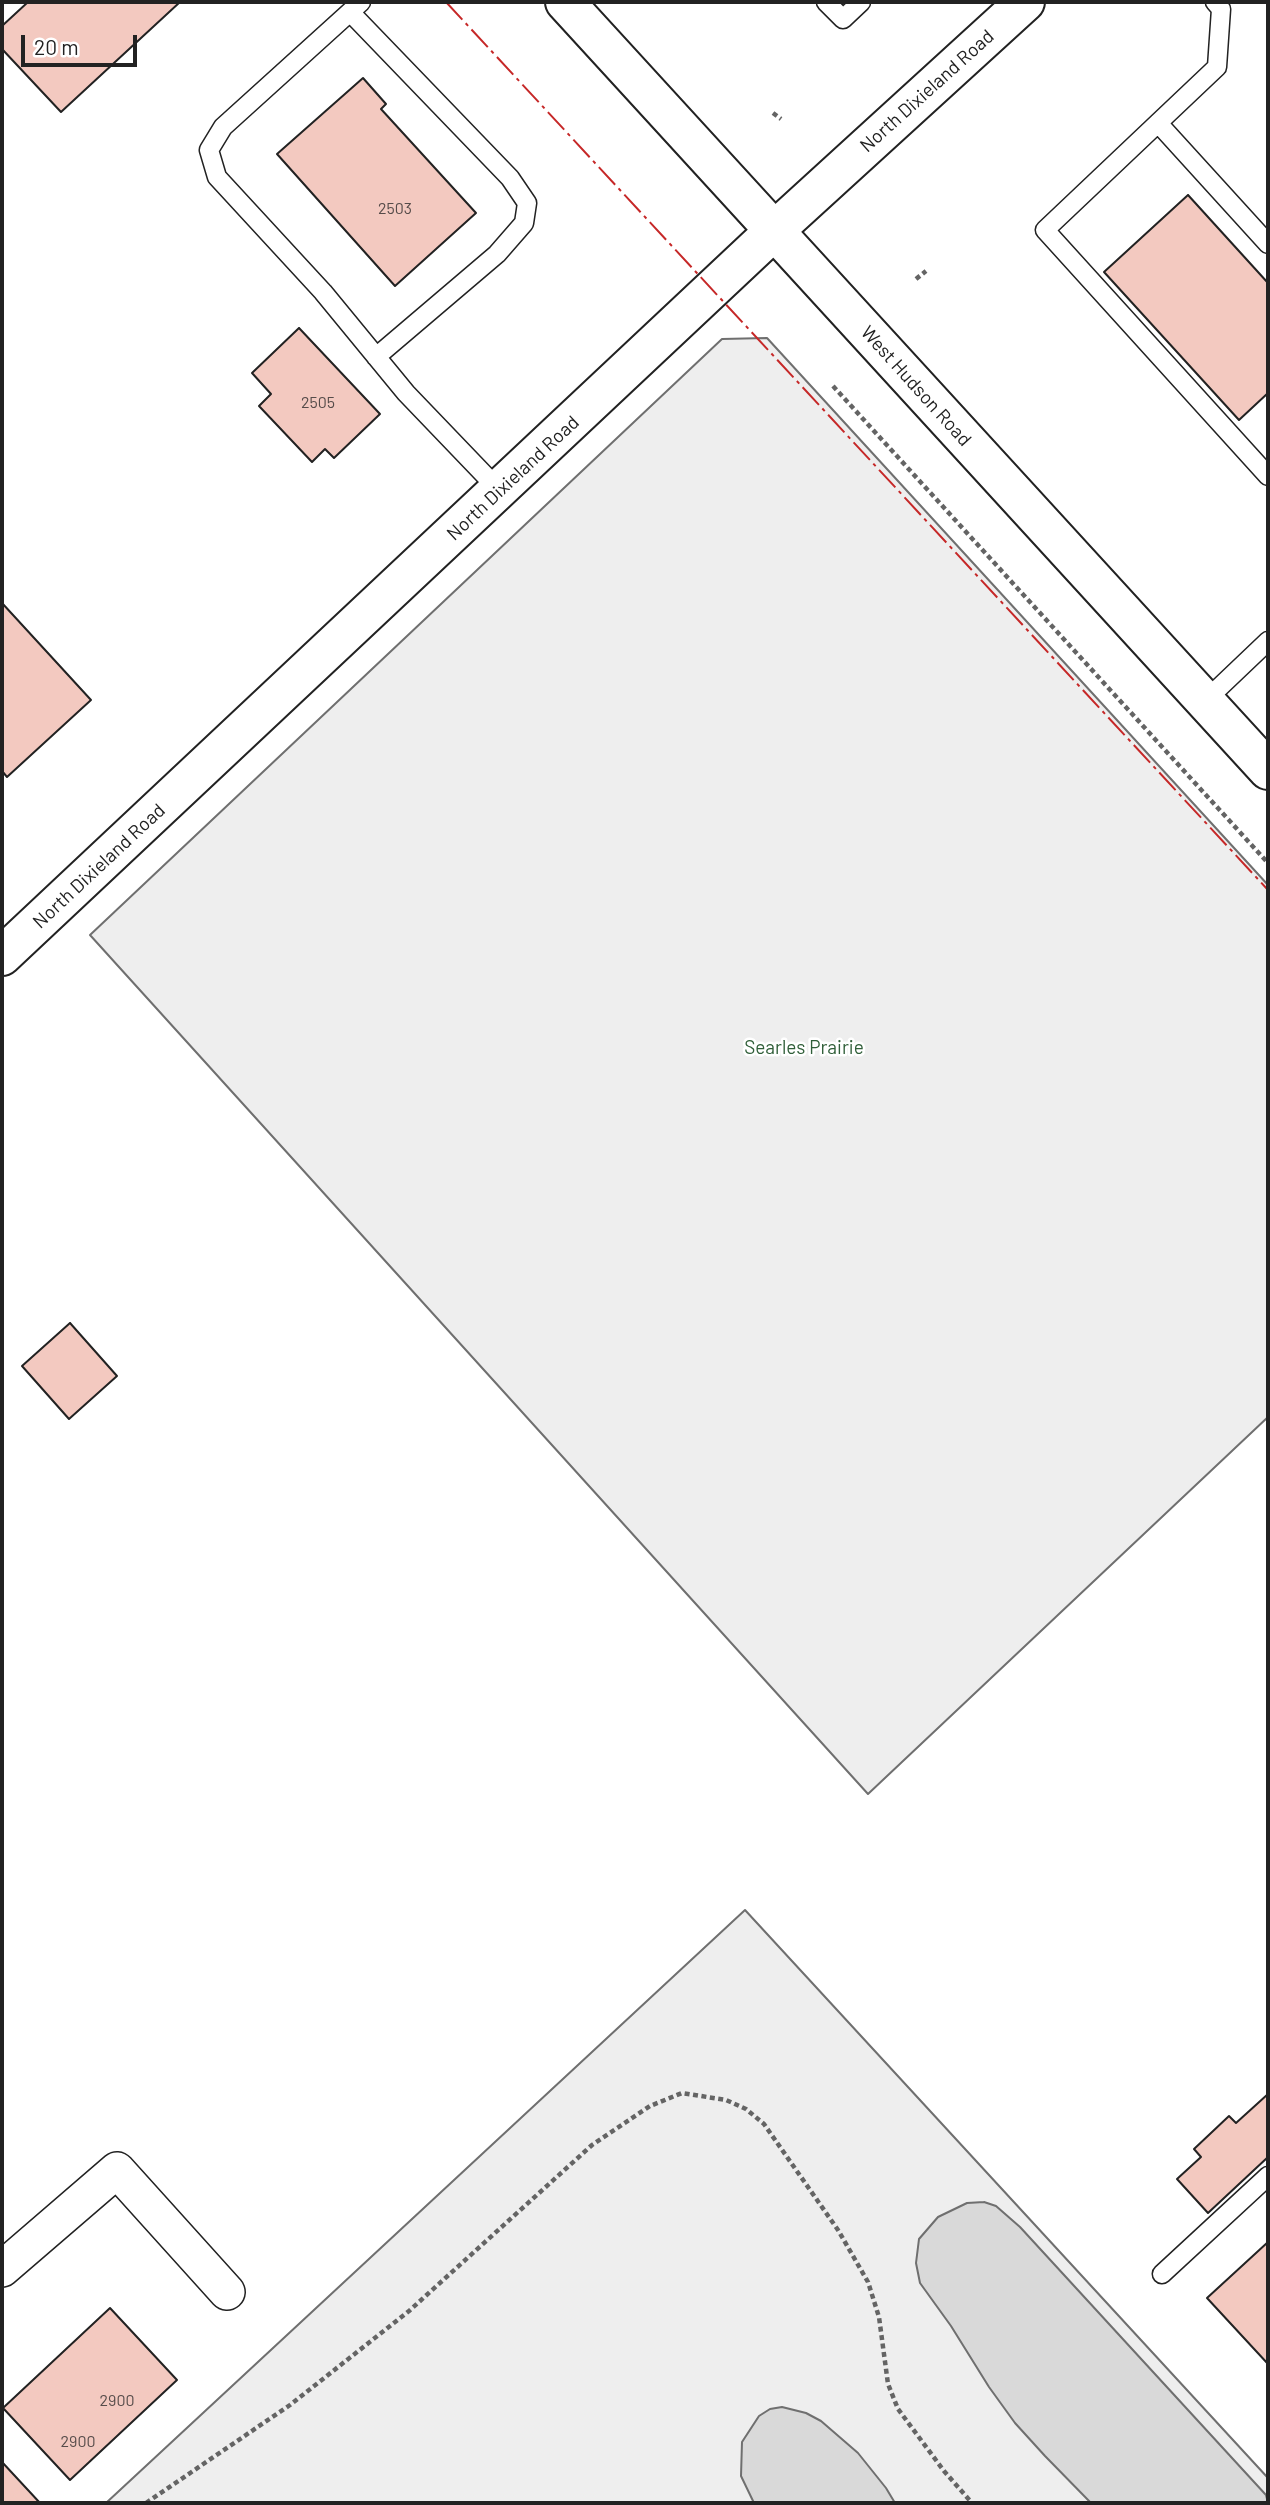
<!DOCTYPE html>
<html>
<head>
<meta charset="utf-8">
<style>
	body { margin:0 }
	#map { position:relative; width:1270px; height:2505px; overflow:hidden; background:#fff; font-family:Barlow,sans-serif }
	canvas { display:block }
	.frame { position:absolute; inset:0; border:4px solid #222; pointer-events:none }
	.scale { position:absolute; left:21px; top:35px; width:116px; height:32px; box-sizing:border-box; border:4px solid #222; border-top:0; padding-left:9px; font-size:21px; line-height:24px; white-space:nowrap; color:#222; -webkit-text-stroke:5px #fff; paint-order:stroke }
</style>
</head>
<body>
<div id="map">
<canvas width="1270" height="2505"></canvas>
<div class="frame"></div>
<div class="scale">20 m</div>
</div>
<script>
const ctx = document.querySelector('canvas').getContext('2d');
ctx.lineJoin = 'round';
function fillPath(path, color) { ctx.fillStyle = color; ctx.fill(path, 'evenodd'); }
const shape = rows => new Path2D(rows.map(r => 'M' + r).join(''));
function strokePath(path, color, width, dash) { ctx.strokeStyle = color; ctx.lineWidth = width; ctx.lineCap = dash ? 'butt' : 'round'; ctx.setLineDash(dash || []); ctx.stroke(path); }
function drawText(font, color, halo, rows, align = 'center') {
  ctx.font = font + ' Barlow,sans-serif'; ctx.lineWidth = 5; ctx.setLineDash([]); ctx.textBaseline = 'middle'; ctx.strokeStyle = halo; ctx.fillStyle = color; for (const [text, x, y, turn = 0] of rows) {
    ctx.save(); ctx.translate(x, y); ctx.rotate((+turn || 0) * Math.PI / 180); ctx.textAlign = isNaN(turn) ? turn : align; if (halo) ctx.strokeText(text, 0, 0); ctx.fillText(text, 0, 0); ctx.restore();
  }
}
const green = shape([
	[767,338,1268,885,1268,1417,868,1794,90,935,722,339,767,338],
	[745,1910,1268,2478,1268,2503,106,2503,745,1910]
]);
const water = shape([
	[984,2202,996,2206,1020,2227,1266,2495,1268,2503,1091,2503,1045,2456,1015,2423,989,2387,951,2326,920,2283,916,2263,919,2239,938,2217,967,2203,984,2202],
	[782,2407,806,2413,821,2421,858,2453,886,2488,895,2503,754,2503,741,2476,742,2442,759,2416,770,2409,782,2407]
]);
const building = shape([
	[28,2,180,2,61,112,2,49,2,26,28,2],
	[363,78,386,104,381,109,476,213,395,286,277,154,363,78],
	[1188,195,1268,283,1268,393,1239,420,1104,272,1188,195],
	[299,328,380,414,334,458,325,449,312,462,259,406,271,394,252,373,299,328],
	[2,603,91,700,7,777,2,771,2,603],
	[70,1323,117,1376,69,1419,22,1366,70,1323],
	[1268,2094,1268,2157,1208,2213,1177,2179,1201,2157,1194,2149,1229,2116,1236,2123,1268,2094],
	[1268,2242,1268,2364,1207,2298,1268,2242],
	[110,2308,177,2380,70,2480,3,2408,110,2308],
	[2,2462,40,2503,2,2503,2,2462]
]);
const path = shape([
	[773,113,781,119],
	[916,279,926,271],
	[833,386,1268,863],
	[146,2503,290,2405,409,2311,592,2145,650,2106,682,2093,726,2100,746,2109,764,2124,838,2230,868,2282,879,2317,888,2384,898,2409,944,2471,972,2503]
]);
const service = shape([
	[361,2,223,127,209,150,217,177,323,292,406,393,500,491],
	[826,2,843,19,861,2],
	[1215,2,1221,9,1217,67,1045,230,1268,476],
	[350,12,510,178,527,203,524,223,497,254,376,357],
	[1158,123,1268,244],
	[1205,701,1268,641],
	[1162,2274,1268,2176]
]);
const minor = shape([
	[2,2269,117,2170,227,2292]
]);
const tertiary = shape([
	[2,956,774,231]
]);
const secondary = shape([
	[774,231,1025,2]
]);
const trunk = shape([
	[565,2,1268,770]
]);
const power = shape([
	[446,2,1268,890]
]);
const numberNames = [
	["2503",395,209],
	["2505",318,403],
	["2900",117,2401],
	["2900",78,2442]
];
const streetNames = [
	["North Dixieland Road",927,91,-42],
	["West Hudson Road",916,386,48],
	["North Dixieland Road",513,478,-43],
	["North Dixieland Road",99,866,-43]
];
const parkNames = [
	["Searles Prairie",804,1048]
];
fillPath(green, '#eee');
strokePath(green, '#6f6f6f', 2);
fillPath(water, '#d9d9d9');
strokePath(water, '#6f6f6f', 2);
fillPath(building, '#f3c9c0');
strokePath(building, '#222', 2);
strokePath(service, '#222', 21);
strokePath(minor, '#222', 38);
strokePath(tertiary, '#222', 42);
strokePath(secondary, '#222', 42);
strokePath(trunk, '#222', 42);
strokePath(path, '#646464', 4.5, [5, 3.5]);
strokePath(service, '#fff', 18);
strokePath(minor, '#fff', 35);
strokePath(tertiary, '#fff', 38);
strokePath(secondary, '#fff', 38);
strokePath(trunk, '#fff', 38);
strokePath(power, '#c62828', 2, [24, 5, 3.5, 5]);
drawText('16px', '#564c4a', null, numberNames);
drawText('19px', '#222', '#fff', streetNames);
drawText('19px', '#2f5e38', '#fff', parkNames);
</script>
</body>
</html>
